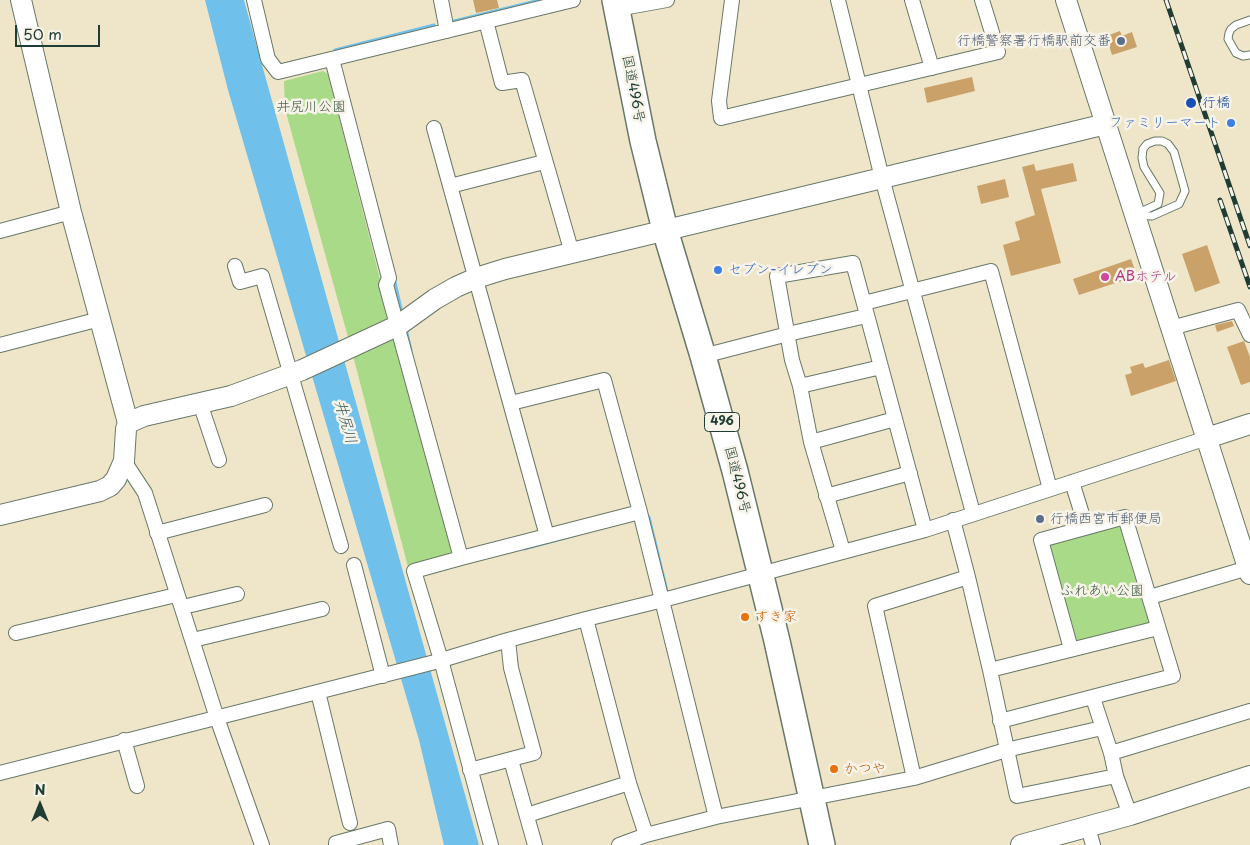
<!DOCTYPE html>
<html>
<head>
<meta charset="utf-8">
<style>
	body { margin:0 }
	#map { position:relative; width:1250px; height:845px; overflow:hidden; background:#efe6ca; font-family:"Playpen Sans",sans-serif }
	canvas { display:block }
	.north { position:absolute; left:15px; top:780px; width:50px; height:50px; -webkit-text-stroke:4px #f7f3e8; paint-order:stroke; rotate:0deg; font-size:14px; font-weight:700; line-height:20px; text-align:center; color:#1f3d34 }
	.north::after { content:''; display:block; margin:auto; width:18px; height:22px; background:#1f3d34; clip-path:polygon(50% 0,100% 100%,50% 72%,0 100%) }
	.scale { position:absolute; left:15px; top:25px; width:85px; height:22px; box-sizing:border-box; border:2px solid #1f3d34; border-top:0; padding-left:6px; font-size:15px; line-height:18px; white-space:nowrap; color:#1f3d34; -webkit-text-stroke:4px #f7f3e8; paint-order:stroke }
</style>
</head>
<body>
<div id="map">
<canvas width="1250" height="845"></canvas>
<div class="north">N</div>
<div class="scale">50 m</div>
</div>
<script>
const ctx = document.querySelector('canvas').getContext('2d');
ctx.lineJoin = 'round';
function fillPath(path, color) { ctx.fillStyle = color; ctx.fill(path, 'evenodd'); }
const shape = rows => new Path2D(rows.map(r => 'M' + r).join(''));
function strokePath(path, color, width, dash) { ctx.strokeStyle = color; ctx.lineWidth = width; ctx.lineCap = dash ? 'butt' : 'round'; ctx.setLineDash(dash || []); ctx.stroke(path); }
function drawText(font, color, halo, rows, align = 'center') {
  ctx.font = font + ' "Playpen Sans","Klee One",sans-serif'; ctx.lineWidth = 5; ctx.setLineDash([]); ctx.textBaseline = 'middle'; ctx.strokeStyle = halo; ctx.fillStyle = color; for (const [text, x, y, turn = 0] of rows) {
    ctx.save(); ctx.translate(x, y); ctx.rotate((+turn || 0) * Math.PI / 180); ctx.textAlign = isNaN(turn) ? turn : align; if (halo) ctx.strokeText(text, 0, 0); ctx.fillText(text, 0, 0); ctx.restore();
  }
}
const green = shape([
	[323,71,328,74,397,346,455,550,451,556,408,567,351,348,285,109,284,81],
	[1122,523,1152,620,1149,625,1078,642,1074,639,1049,546,1051,542]
]);
const water = shape([
	[205,0,244,0,479,845,444,845,419,740,228,90]
]);
const stream = shape([
	[454,21,540,0],
	[336,54,335,50,434,25],
	[394,278,402,313],
	[406,329,411,350],
	[645,518,649,517,668,595],
	[524,549,576,535]
]);
const building = shape([
	[473,0,497,0,499,8,476,13],
	[1120,31,1122,36,1132,32,1137,47,1112,55,1106,36],
	[972,77,975,91,927,103,924,88],
	[1073,163,1077,181,1041,189,1061,263,1011,276,1003,245,1020,240,1015,222,1035,215,1022,167,1034,164,1036,171],
	[1005,179,1009,197,981,204,977,186],
	[1207,245,1220,283,1195,292,1182,254],
	[1131,259,1137,276,1079,295,1073,279],
	[1232,321,1234,326,1217,332,1215,325],
	[1244,341,1250,357,1250,382,1241,385,1227,347],
	[1169,360,1176,381,1131,396,1125,375,1132,373,1130,367,1143,363,1145,368]
]);
const lane = shape([
	[1250,20,1236,25,1231,29,1229,33,1228,39,1236,53,1243,56,1250,55],
	[1155,141,1162,141,1168,144,1174,152,1185,191,1179,204,1152,216,1134,215,1158,204,1160,193,1144,167,1142,158,1143,149,1147,144,1155,141]
]);
const street = shape([
	[254,0,268,59,278,72,573,0],
	[441,0,447,31],
	[732,0,719,101,721,118,998,52,982,0],
	[838,0,882,178,973,513],
	[912,0,932,68],
	[617,9,667,0],
	[486,21,502,83,522,80,572,253],
	[332,59,389,278,386,285,461,558,414,571,441,660,491,845],
	[434,128,547,536],
	[450,186,544,162],
	[0,231,71,212],
	[235,266,240,282,262,276,341,546],
	[864,303,991,271,1050,489],
	[1171,328,1238,310,1250,335],
	[0,345,100,319],
	[703,356,788,334,866,316],
	[800,386,881,367],
	[200,403,219,460],
	[511,403,604,380,640,512,716,817],
	[811,442,895,419],
	[124,461,145,493,217,718,262,845],
	[1072,482,1086,527],
	[826,496,910,473],
	[953,520,968,577,990,670,1017,796,1116,776],
	[157,533,265,505],
	[843,551,811,442,800,386,792,360,777,276,853,263,925,530],
	[461,558,640,512],
	[354,565,383,676],
	[1150,597,1248,568],
	[183,607,237,594],
	[586,619,629,783,646,835],
	[16,633,176,595],
	[193,640,322,609],
	[990,670,1158,628],
	[318,692,350,823],
	[1093,698,1111,753,1116,776,1130,815],
	[1000,721,1173,676,1125,517,1041,540,1071,649],
	[124,740,137,786],
	[1111,753,1250,711],
	[511,760,535,845],
	[470,770,534,753,511,668,508,640],
	[0,773,435,662,508,640,586,619,663,600,925,530,1207,438],
	[914,778,875,606,968,577],
	[527,815,629,783],
	[1088,827,1093,845],
	[336,845,336,843,388,829,391,845],
	[619,845,646,835,716,817,914,778,1006,750,1102,728]
]);
const secondary = shape([
	[1066,0,1250,574],
	[128,423,144,416,231,396,302,370,399,325,435,299,456,287,476,278,505,269,1106,124],
	[1207,438,1250,424],
	[0,515,100,491,110,486,116,479,124,461,126,429,128,423,71,212,21,0],
	[1021,845,1130,815,1250,776]
]);
const highway = shape([
	[615,0,643,141,665,230,703,356,735,471,777,641,822,845]
]);
const rail = shape([
	[1166,0,1250,246],
	[1220,200,1250,287]
]);
const markers = [
	[1121,41,5,"#5c6f8a"],
	[1191,103,6,"#1a4fb4"],
	[1231,123,5,"#3f7fe0"],
	[718,270,5,"#3f7fe0"],
	[1105,277,5,"#d1479c"],
	[1040,519,5,"#5c6f8a"],
	[745,617,5,"#e8710a"],
	[834,769,5,"#e8710a"]
];
const shields = [
	[722,422,35]
];
const shieldNames = [
	["496",722,422]
];
const serviceNames = [
	["行橋警察署行橋駅前交番",1111,41],
	["行橋西宮市郵便局",1050,519,"left"]
];
const streetNames = [
	["国道496号",633,89,79],
	["国道496号",737,480,76]
];
const transitNames = [
	["行橋",1202,103]
];
const parkNames = [
	["井尻川公園",311,107],
	["ふれあい公園",1102,591]
];
const shopNames = [
	["ファミリーマート",1221,123],
	["セブン-イレブン",728,270,"left"]
];
const hotelNames = [
	["ABホテル",1115,277]
];
const foodNames = [
	["すき家",755,617],
	["かつや",844,769]
];
const waterNames = [
	["井尻川",345,422,74]
];
fillPath(green, '#a9da88');
fillPath(water, '#6fc1eb');
strokePath(stream, '#6fc1eb', 3);
fillPath(building, '#caa168');
strokePath(lane, '#687868', 9);
strokePath(street, '#687868', 16);
strokePath(secondary, '#687868', 22);
strokePath(highway, '#687868', 28);
strokePath(lane, '#fff', 7);
strokePath(street, '#fff', 14);
strokePath(secondary, '#fff', 20);
strokePath(highway, '#fff', 25);
strokePath(rail, '#1f3d34', 5);
strokePath(rail, '#f7f3e8', 3, [9]);
for (const [x, y, r, color] of markers) { const dot = new Path2D(); dot.arc(x, y, r, 0, 2 * Math.PI); ctx.fillStyle = color; ctx.fill(dot); strokePath(dot, '#f7f3e8', 2); }
for (const [x, y, w] of shields) { const box = new Path2D(); box.roundRect(x - w / 2, y - 9.5, w, 19, 4); ctx.fillStyle = '#f7f3e8'; ctx.fill(box); strokePath(box, '#1f3d34', 1); }
drawText('bold 12px', '#1f3d34', null, shieldNames);
drawText('14px', '#4e5e75', '#f7f3e8', serviceNames, 'right');
drawText('14px', '#1f3d34', '#f7f3e8', streetNames);
drawText('14px', '#164399', '#f7f3e8', transitNames, 'left');
drawText('14px', '#3b5c45', '#f7f3e8', parkNames);
drawText('14px', '#366cbe', '#f7f3e8', shopNames, 'right');
drawText('14px', '#b23c85', '#f7f3e8', hotelNames, 'left');
drawText('14px', '#c56008', '#f7f3e8', foodNames, 'left');
drawText('italic 15px', '#2f5759', '#f7f3e8', waterNames);
</script>
</body>
</html>
